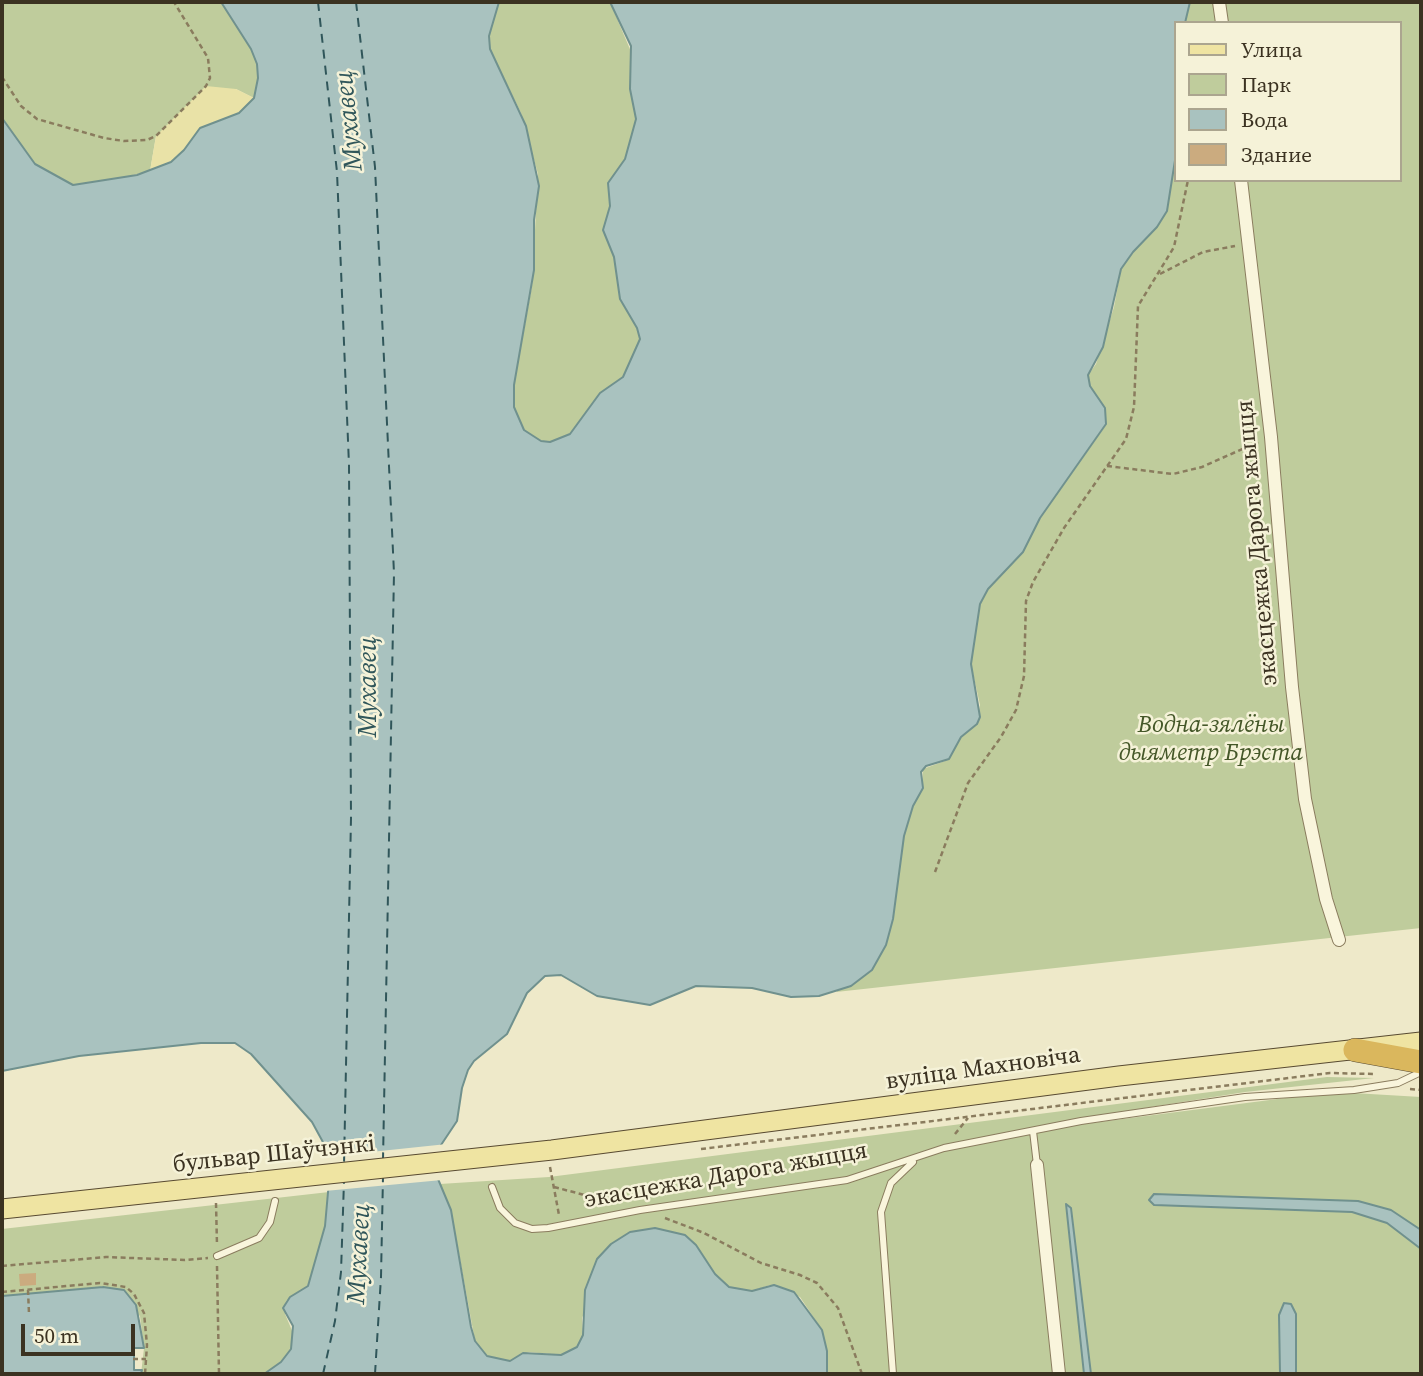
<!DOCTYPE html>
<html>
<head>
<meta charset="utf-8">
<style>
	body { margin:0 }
	#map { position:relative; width:1423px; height:1376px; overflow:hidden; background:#eee9c9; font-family:"Source Serif 4",serif }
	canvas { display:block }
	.frame { position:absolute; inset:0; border:4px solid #3b3221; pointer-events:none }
	.legend { position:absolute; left:1174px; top:21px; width:228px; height:161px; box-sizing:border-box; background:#f5f2d8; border:2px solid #aba58f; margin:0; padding:9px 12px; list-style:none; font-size:21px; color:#3b3221 }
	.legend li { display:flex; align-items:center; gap:14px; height:35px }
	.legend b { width:35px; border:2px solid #aba58f }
	.scale { position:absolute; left:21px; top:1324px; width:114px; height:32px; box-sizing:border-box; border:4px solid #3b3221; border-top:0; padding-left:9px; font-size:21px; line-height:24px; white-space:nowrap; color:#3b3221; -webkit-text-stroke:5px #f5f2d8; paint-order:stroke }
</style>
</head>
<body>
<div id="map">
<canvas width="1423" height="1376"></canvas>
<div class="frame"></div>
<ul class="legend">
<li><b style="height:9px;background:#efe4a2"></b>Улица</li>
<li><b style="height:19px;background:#bfcc9c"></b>Парк</li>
<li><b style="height:19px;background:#a9c2bf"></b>Вода</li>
<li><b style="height:19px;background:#cbab7f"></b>Здание</li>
</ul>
<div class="scale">50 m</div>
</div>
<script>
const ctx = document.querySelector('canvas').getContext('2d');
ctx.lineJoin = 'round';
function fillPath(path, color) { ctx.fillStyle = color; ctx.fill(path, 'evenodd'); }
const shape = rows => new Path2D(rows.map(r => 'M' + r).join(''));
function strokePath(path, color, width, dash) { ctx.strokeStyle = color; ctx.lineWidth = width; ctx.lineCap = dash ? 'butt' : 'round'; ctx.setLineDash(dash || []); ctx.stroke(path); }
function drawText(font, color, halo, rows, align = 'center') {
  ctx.font = font + ' "Source Serif 4",serif'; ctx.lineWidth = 5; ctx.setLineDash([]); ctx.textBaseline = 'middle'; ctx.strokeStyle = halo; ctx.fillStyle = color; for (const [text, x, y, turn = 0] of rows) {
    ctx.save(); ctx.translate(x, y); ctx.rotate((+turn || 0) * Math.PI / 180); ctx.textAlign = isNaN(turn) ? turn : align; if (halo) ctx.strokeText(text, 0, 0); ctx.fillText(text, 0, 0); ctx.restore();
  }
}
const green = shape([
	[2,2,221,2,251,49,257,64,258,78,254,98,236,89,156,136,150,171,99,183,73,185,35,164,2,118],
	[499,2,610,2,632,54,630,89,636,112,635,126,625,159,608,183,610,206,603,230,614,257,620,299,637,328,640,340,623,377,600,393,570,434,550,442,541,441,524,430,514,407,514,385,532,286,538,174,521,113,490,49,489,36],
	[1190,2,1421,2,1421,928,836,992,872,970,886,945,893,919,904,836,913,806,922,788,923,769,945,761,961,737,977,724,980,705,971,664,980,604,988,589,1023,552,1040,518,1106,425,1105,408,1090,386,1088,375,1096,364,1114,307,1121,269,1133,251,1157,227,1167,211,1176,154,1176,180,1400,180,1400,23,1185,23],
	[1327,1077,1374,1078,1245,1092,1076,1119,1076,1125,1293,1097,1353,1093,1421,1097,1421,1374,827,1374,827,1351,822,1330,800,1297,770,1285,752,1291,729,1287,715,1274,696,1245,685,1235,655,1228,630,1232,611,1244,582,1318,583,1335,577,1347,561,1355,529,1352,510,1361,494,1360,479,1350,475,1341,451,1210,440,1184,549,1177],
	[329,1192,325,1225,308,1286,286,1301,285,1314,293,1333,291,1349,281,1362,264,1374,141,1374,144,1348,140,1316,103,1287,2,1296,2,1229]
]);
const sand = shape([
	[206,86,236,89,254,98,239,113,212,123,179,157,150,171,156,136]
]);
const water = shape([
	[221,2,499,2,489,36,490,49,526,126,539,186,534,220,534,270,514,385,514,407,524,430,541,441,550,442,570,434,600,393,623,377,640,339,637,328,620,299,614,257,603,230,610,206,608,183,625,159,636,119,630,89,631,46,610,2,1190,2,1185,23,1176,23,1176,154,1167,211,1157,227,1133,252,1121,269,1103,347,1088,375,1090,386,1105,408,1106,424,1040,518,1023,552,988,589,980,604,971,664,980,717,977,724,961,737,949,759,926,766,921,772,923,788,913,806,904,836,893,919,886,945,872,970,851,986,819,996,791,997,752,988,696,986,650,1005,597,996,561,975,545,976,527,993,507,1034,474,1061,468,1070,462,1088,457,1121,441,1145,438,1179,451,1210,471,1327,475,1341,487,1356,510,1361,523,1353,561,1355,577,1347,583,1335,585,1290,597,1259,611,1244,630,1232,655,1228,685,1235,696,1245,715,1274,729,1287,752,1291,774,1285,794,1292,822,1330,827,1351,827,1374,264,1374,281,1362,291,1349,293,1326,283,1308,290,1297,308,1286,325,1226,329,1181,327,1157,324,1144,312,1122,251,1054,235,1043,201,1043,79,1056,2,1071,2,118,35,164,73,185,137,175,171,162,184,150,200,128,239,113,254,98,258,78,257,64,251,49,221,2],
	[1154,1194,1358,1201,1391,1210,1421,1230,1421,1249,1387,1223,1352,1212,1154,1205,1149,1200,1154,1194],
	[1066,1204,1071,1208,1091,1374,1084,1374,1066,1204],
	[103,1287,124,1290,136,1305,144,1348,134,1348,134,1370,142,1370,141,1374,2,1374,2,1296,103,1287],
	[1284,1303,1291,1304,1296,1314,1296,1374,1280,1374,1279,1315,1284,1303]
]);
const pier = shape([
	[447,1144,440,1154,442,1180,325,1191,323,1157]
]);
const ferry = shape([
	[318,2,337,172,349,465,351,818,344,1165],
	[356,2,375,167,394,573,383,1160],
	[323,1374,335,1321,341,1272,344,1181],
	[375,1374,381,1277,383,1176]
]);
const building = shape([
	[36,1273,36,1285,20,1286,19,1274]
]);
const path = shape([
	[2,77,21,106,37,119,104,138,124,141,147,140,156,136,206,86,210,78,208,58,174,2],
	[1160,274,1203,252,1235,246],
	[1107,466,1173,474,1202,467,1258,442],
	[935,872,968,783,1001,737,1016,710,1024,676,1026,601,1033,582,1064,528,1126,439,1134,407,1138,306,1174,247,1188,180],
	[1410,1089,1421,1090],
	[955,1134,968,1118],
	[701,1149,1330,1073,1376,1074],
	[550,1167,559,1215],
	[554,1187,615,1203],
	[216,1203,217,1245],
	[665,1218,704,1233,761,1263,800,1275,817,1283,838,1308,862,1374],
	[2,1266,106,1257,185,1260,208,1258],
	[217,1266,219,1374],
	[28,1290,29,1314],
	[2,1292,100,1283,126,1287,134,1294,144,1313,147,1345,145,1374],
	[133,1359,146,1359]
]);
const lane = shape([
	[1033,1131,1037,1165],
	[492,1187,500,1208,515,1223,532,1229,548,1228,640,1210,847,1180,944,1148,1081,1121,1245,1097,1354,1090,1398,1083,1421,1072],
	[217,1256,259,1238,270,1222,275,1201],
	[893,1374,881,1212,891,1183,913,1162]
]);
const street = shape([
	[1219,2,1222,23],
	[1241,180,1271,437,1292,687,1305,799,1326,899,1339,940],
	[1037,1165,1059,1374]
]);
const primary = shape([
	[2,1209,552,1150,1119,1076,1421,1042]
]);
const highway = shape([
	[1355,1050,1421,1062]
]);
const streetNames = [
	["экасцежка Дарога жыцця",1258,543,-95],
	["вуліца Махновіча",983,1069,-8],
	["бульвар Шаўчэнкі",274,1155,-6],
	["экасцежка Дарога жыцця",726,1176,-10]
];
const parkNames = [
	["Водна-зялёны",1211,726],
	["дыяметр Брэста",1211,754]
];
const waterNames = [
	["Мухавец",350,121,-96],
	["Мухавец",369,687,-90],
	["Мухавец",360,1254,-87]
];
fillPath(green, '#bfcc9c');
fillPath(sand, '#e9e2a7');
fillPath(water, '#a9c2bf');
strokePath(water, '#70918e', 2);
fillPath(pier, '#eee9c9');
strokePath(ferry, '#30565a', 2, [9, 7]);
fillPath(building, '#cbab7f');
strokePath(lane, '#8a7c5e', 8);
strokePath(street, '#8a7c5e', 14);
strokePath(primary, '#584a31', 21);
strokePath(highway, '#584a31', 24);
strokePath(path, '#8a7c5e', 2.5, [5, 3.5]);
strokePath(lane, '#f9f5dc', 6);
strokePath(street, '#f9f5dc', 12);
strokePath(primary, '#efe4a2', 19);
strokePath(highway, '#dab75d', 23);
drawText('24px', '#3b3221', '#f5f2d8', streetNames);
drawText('italic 24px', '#445728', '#f5f2d8', parkNames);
drawText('italic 26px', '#30565a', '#f5f2d8', waterNames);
</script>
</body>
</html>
